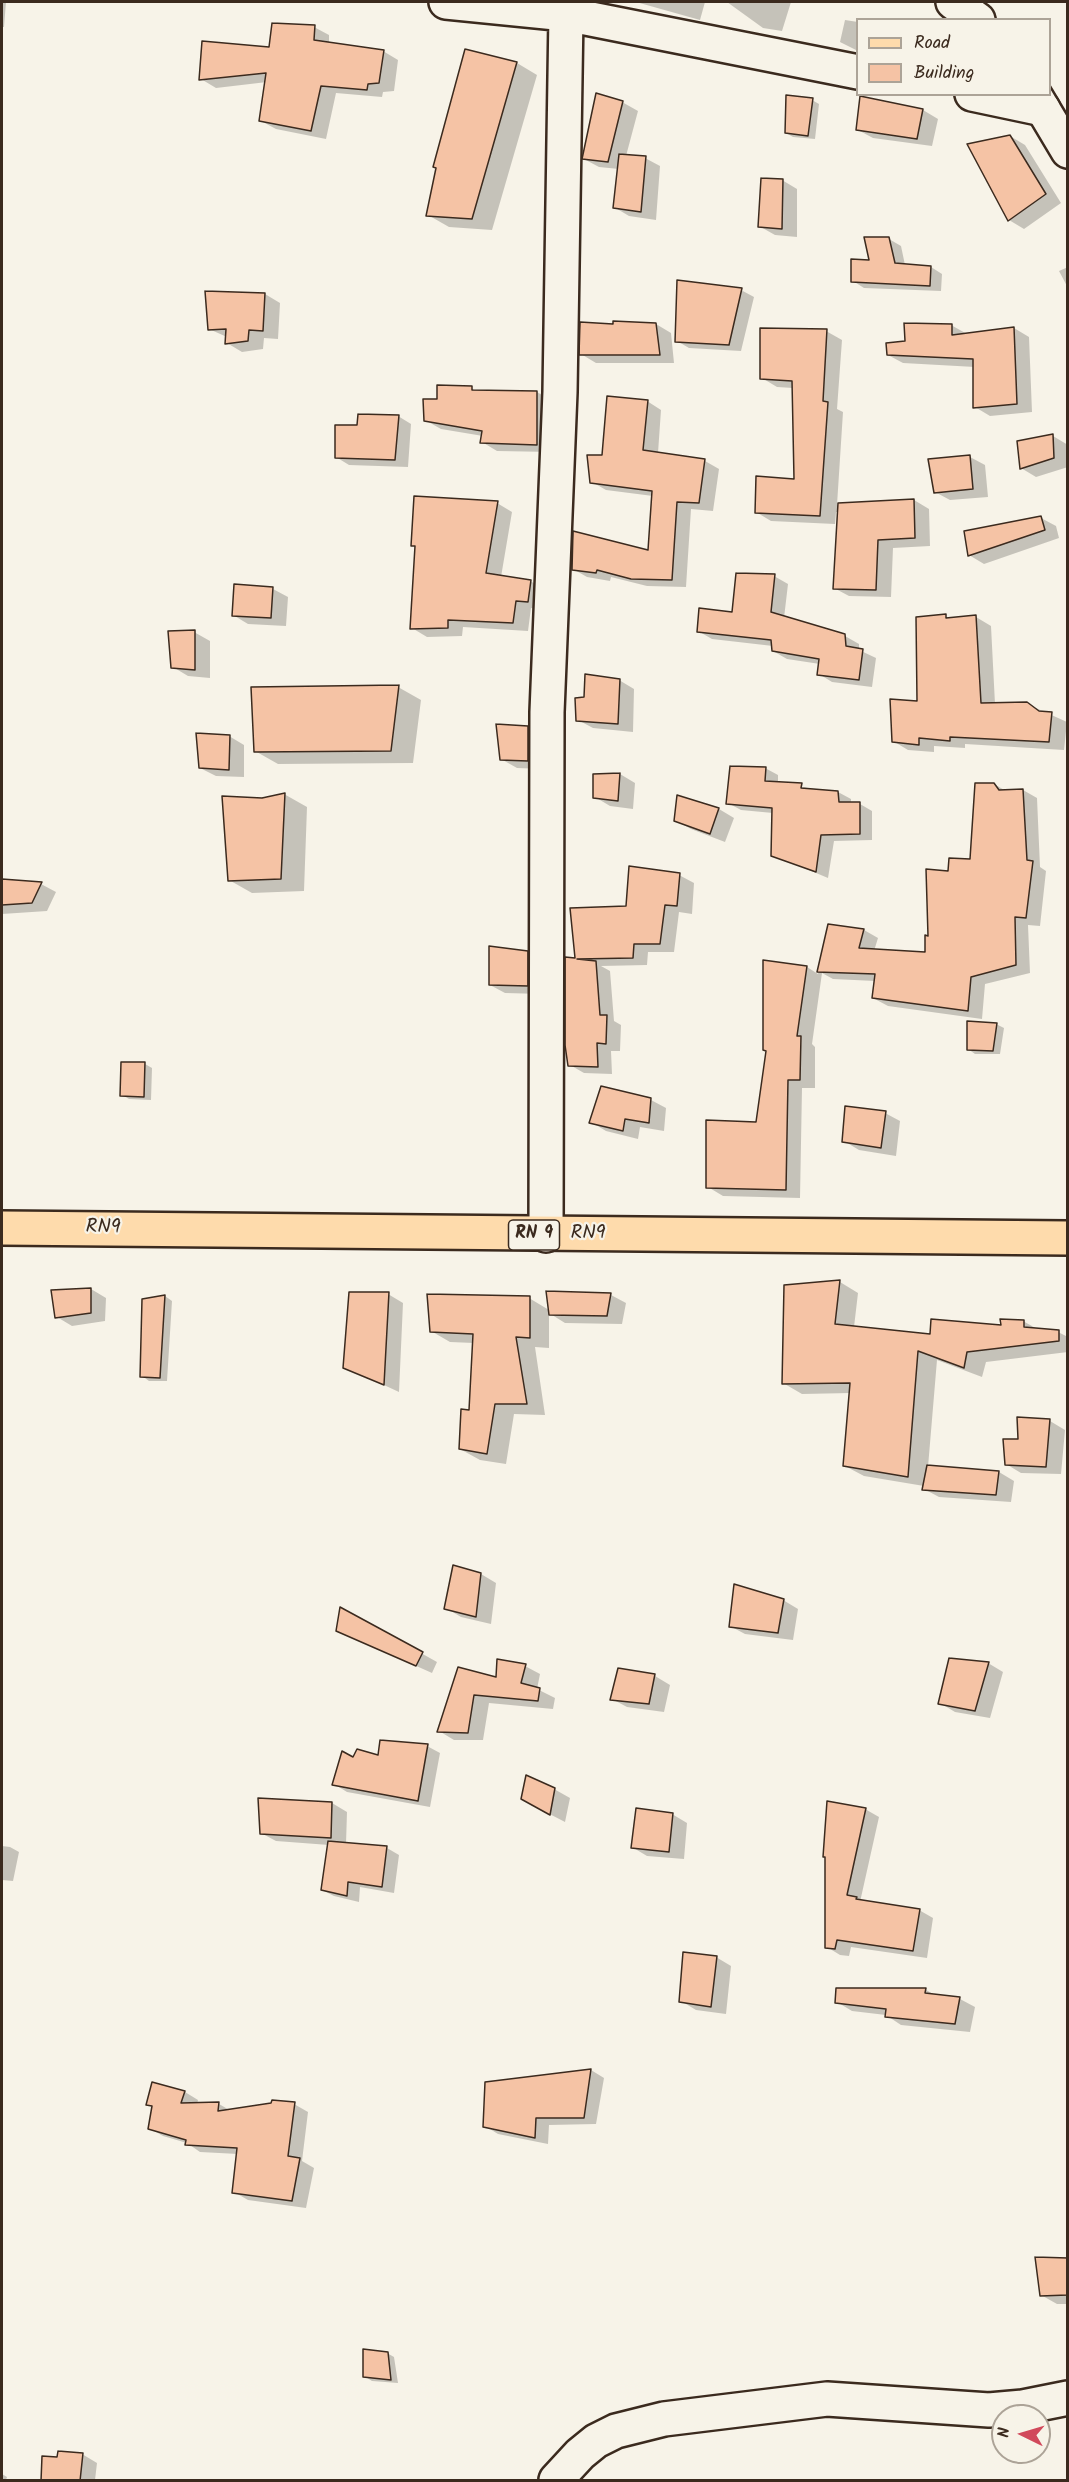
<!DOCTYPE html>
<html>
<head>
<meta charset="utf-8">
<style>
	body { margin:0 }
	#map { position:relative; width:1069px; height:2482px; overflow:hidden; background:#f7f3e8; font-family:Kalam,sans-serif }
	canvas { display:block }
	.frame { position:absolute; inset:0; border:3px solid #3b2a1e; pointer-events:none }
	.legend { position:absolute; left:856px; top:18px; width:195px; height:78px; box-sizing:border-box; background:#f7f3e8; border:2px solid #aca397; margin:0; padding:8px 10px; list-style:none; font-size:18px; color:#3b2a1e }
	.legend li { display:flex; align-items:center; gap:12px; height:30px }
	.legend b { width:30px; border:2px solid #aca397 }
	.north { position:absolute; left:991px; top:2404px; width:60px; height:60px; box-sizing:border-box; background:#f7f3e8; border:2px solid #aca397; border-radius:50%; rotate:275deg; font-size:16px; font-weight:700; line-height:24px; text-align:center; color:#3b2a1e }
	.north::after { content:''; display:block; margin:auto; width:21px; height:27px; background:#d1495b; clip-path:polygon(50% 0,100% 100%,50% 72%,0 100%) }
</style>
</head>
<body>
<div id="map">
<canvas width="1069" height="2482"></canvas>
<div class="frame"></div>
<ul class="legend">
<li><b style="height:8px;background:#fedbac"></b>Road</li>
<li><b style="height:16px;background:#f5c3a5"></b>Building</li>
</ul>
<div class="north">N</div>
</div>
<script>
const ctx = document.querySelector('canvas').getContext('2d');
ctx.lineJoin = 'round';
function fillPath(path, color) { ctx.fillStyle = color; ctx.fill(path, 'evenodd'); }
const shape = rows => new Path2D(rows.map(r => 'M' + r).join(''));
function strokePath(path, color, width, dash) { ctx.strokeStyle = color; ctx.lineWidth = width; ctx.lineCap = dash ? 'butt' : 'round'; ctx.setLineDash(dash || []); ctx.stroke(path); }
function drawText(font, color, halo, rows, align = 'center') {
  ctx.font = font + ' Kalam,sans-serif'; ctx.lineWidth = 4.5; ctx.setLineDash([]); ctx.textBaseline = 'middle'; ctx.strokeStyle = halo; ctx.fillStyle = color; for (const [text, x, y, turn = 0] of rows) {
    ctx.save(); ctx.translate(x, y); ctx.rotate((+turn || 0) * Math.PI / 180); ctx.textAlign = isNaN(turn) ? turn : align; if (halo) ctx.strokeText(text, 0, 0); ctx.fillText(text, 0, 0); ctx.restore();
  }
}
const shadow = shape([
	[2,2,6,2,4,27,2,27],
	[636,2,705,2,700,20],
	[727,2,791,2,782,31,763,28],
	[845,20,858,22,858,51,840,42],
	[314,27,329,35,329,43,383,51,398,60,394,91,383,92,382,97,336,93,326,139,276,129,261,121,267,82,216,88,201,79],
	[517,63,537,75,492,230,449,227,428,215],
	[812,100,819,104,815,139,793,137,786,133],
	[622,102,638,111,626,156,645,158,660,166,656,220,629,216,614,207,619,169,599,167,584,159],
	[923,110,938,119,932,146,873,138,858,130],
	[1010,136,1025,145,1061,203,1024,229,1009,220],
	[782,180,797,189,797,237,775,235,759,226],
	[889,239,901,246,905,265,931,267,942,274,941,291,864,288,853,281],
	[1068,267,1068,288,1059,271],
	[741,290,754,297,741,351,689,348,677,341],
	[207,293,265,294,280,303,278,339,264,338,263,349,242,352,227,343,227,337,209,329],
	[581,324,656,324,671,333,674,363,596,363,581,354],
	[951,325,967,334,1014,328,1029,337,1032,412,990,416,975,407,975,367,903,363,888,355,907,342],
	[826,331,842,340,837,409,843,412,837,505,914,500,929,509,930,546,893,548,891,597,849,596,834,588,839,512,836,512,835,524,771,521,756,512,795,481,793,388,777,387,762,378],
	[471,388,478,392,537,392,552,401,552,452,497,451,482,442,483,436,441,429,425,420,439,401],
	[647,401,661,410,658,453,705,461,719,469,713,511,691,509,686,587,647,586,611,577,610,581,587,577,573,569,650,552,653,496,606,490,592,482,604,457],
	[398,416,411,424,408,467,349,465,336,457,359,427],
	[1053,436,1068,445,1068,467,1036,477,1021,468],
	[970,457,985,465,988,497,950,500,935,492,930,461],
	[497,503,512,512,501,577,530,581,546,590,543,610,531,608,528,631,463,627,462,636,427,637,412,628,417,547,413,545],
	[1041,518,1056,526,1059,538,984,564,969,555],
	[774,576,788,584,784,618,845,636,859,644,859,650,876,658,872,687,832,682,819,674,820,664,787,659,773,651,773,646,712,639,698,631,733,614],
	[273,589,288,597,286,626,248,624,233,615],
	[976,617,991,626,995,704,1027,704,1067,722,1064,750,965,744,965,748,934,746,934,752,908,750,893,741,919,703,918,618],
	[194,632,210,641,210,678,188,676,173,667],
	[619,680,634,689,633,732,593,728,578,720,586,699],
	[398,687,421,700,413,763,278,764,255,751],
	[528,728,543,737,543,769,517,768,501,759],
	[229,736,244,745,244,777,216,776,200,768],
	[765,768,778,775,778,784,838,792,851,799,851,804,860,804,872,811,872,840,834,841,828,878,773,855,773,813,741,810,728,803],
	[620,774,635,783,633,809,610,806,595,797],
	[994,784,1006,791,1023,790,1037,798,1040,867,1046,871,1040,926,1028,925,1030,973,985,984,982,1019,888,1006,873,998,875,981,833,979,822,973,812,1044,815,1047,815,1088,802,1088,800,1198,723,1196,708,1187,757,1123,807,967,818,974,829,926,864,930,878,938,874,951,926,954,949,872,972,861],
	[284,794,307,807,304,891,252,893,229,880,262,799],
	[719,809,734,818,725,842,691,829,675,820],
	[679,875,694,883,692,914,679,912,674,952,648,952,647,965,601,966,610,971,614,1021,621,1025,620,1051,611,1051,612,1074,584,1073,570,1065,577,960,572,909,627,908],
	[2,881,41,884,56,892,47,911,2,914],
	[527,953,543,962,542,994,505,993,490,985],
	[996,1024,1004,1028,1000,1054,975,1054,968,1049],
	[145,1064,152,1068,151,1100,129,1099,122,1095],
	[651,1100,666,1108,664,1131,640,1127,638,1139,606,1131,591,1122],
	[885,1113,900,1121,896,1156,859,1150,844,1141],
	[840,1282,858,1293,854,1327,931,1335,1002,1327,1023,1321,1039,1330,1058,1332,1068,1337,1068,1352,986,1362,982,1377,937,1360,928,1467,999,1472,1014,1481,1011,1502,939,1497,924,1489,924,1486,864,1476,845,1466,851,1393,802,1394,783,1383,786,1286],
	[91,1289,106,1298,105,1321,72,1326,57,1317],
	[547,1293,611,1295,626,1303,622,1324,565,1323,549,1313,549,1348,535,1347,545,1415,514,1414,506,1464,480,1460,460,1449,470,1412,474,1343,450,1342,431,1331,529,1298,549,1310],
	[388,1294,403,1303,399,1392,345,1367],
	[165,1296,172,1301,167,1381,149,1381,142,1376,144,1300],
	[1050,1421,1065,1430,1061,1474,1021,1473,1006,1464,1019,1440],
	[481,1574,496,1583,491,1624,461,1617,446,1608],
	[783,1600,798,1609,793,1640,745,1634,730,1626],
	[342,1609,437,1662,432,1673,338,1631],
	[988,1663,1003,1672,990,1718,955,1712,940,1703],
	[525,1666,540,1674,537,1689,555,1698,553,1709,489,1703,483,1740,454,1740,439,1731,459,1669,497,1679],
	[655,1676,670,1685,664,1712,627,1707,612,1699],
	[427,1746,440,1753,430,1807,347,1792,334,1784,353,1759,380,1757],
	[554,1789,570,1798,565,1822,538,1808],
	[332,1803,347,1812,346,1844,387,1848,399,1855,394,1893,360,1887,359,1902,334,1896,322,1890,329,1845,276,1841,261,1833],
	[865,1809,879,1817,860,1902,919,1910,933,1918,927,1958,851,1947,849,1956,840,1955,827,1947],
	[672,1814,687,1823,684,1859,647,1856,632,1847],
	[2,1846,10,1847,19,1852,13,1881,2,1880],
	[716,1957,731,1966,726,2014,696,2010,681,2001],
	[837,1989,926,1990,937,1996,960,1999,975,2007,970,2032,901,2025,886,2015,852,2011,837,2002],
	[591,2070,604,2078,596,2124,549,2125,548,2144,498,2134,485,2126,486,2083],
	[185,2092,198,2100,197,2104,219,2104,231,2111,294,2104,308,2112,302,2161,314,2168,306,2208,248,2200,234,2192,238,2154,200,2152,187,2143,163,2136,149,2128,153,2108,148,2104],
	[1068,2259,1068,2304,1057,2304,1041,2295],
	[387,2353,394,2357,398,2383,372,2381,364,2376],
	[82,2454,97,2463,95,2480,43,2480,59,2459],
	[2,2474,7,2477,6,2480,2,2480]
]);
const building = shape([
	[272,23,315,25,314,40,384,50,379,83,368,84,367,90,321,86,311,131,259,121,266,73,199,80,202,41,269,47,272,23],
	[465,49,517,62,472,219,426,216,436,168,433,167,465,49],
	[596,93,623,101,608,162,582,159,596,93],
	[786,95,813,98,808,136,785,133,786,95],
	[860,96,923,109,917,139,856,130,860,96],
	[1010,135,1046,194,1008,221,967,144,1010,135],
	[619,154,646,156,641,212,613,208,619,154],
	[761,178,783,179,782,229,758,227,761,178],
	[864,237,889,237,895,263,931,266,930,286,851,282,851,259,869,260,864,237],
	[677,280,742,288,729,345,675,342,677,280],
	[205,291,265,293,263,331,249,330,248,341,225,344,226,329,208,330,205,291],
	[613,321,656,323,660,355,579,355,580,322,613,324,613,321],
	[904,323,952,324,952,335,1014,327,1017,404,973,408,973,359,887,355,886,343,905,341,904,323],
	[760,328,827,329,823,401,828,402,820,516,755,513,756,476,794,479,792,381,760,379,760,328],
	[437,385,472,386,472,390,537,391,537,445,480,443,482,431,424,421,423,399,437,399,437,385],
	[607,396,648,400,643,450,705,459,699,503,677,502,672,580,631,579,597,570,596,573,572,570,573,531,648,550,652,491,590,483,587,455,602,455,607,396],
	[358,414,399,415,395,460,335,458,335,425,357,425,358,414],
	[1053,434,1054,458,1020,469,1017,441,1053,434],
	[970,455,973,489,934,493,928,459,970,455],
	[414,496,498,501,486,573,531,580,528,602,516,601,513,623,448,620,448,628,410,629,415,546,411,546,414,496],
	[914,499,915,538,878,540,876,590,833,589,838,503,914,499],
	[1041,516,1045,530,968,556,964,531,1041,516],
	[736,573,775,574,771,612,845,634,846,646,863,649,859,680,817,675,819,659,772,651,771,640,697,632,699,608,732,612,736,573],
	[234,584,273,587,271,618,232,616,234,584],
	[946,614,946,618,976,615,981,703,1027,702,1039,711,1052,712,1049,742,950,737,950,741,919,738,919,745,892,742,890,699,917,701,916,617,946,614],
	[195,630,195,670,171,668,168,631,195,630],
	[585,674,620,679,618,724,576,721,575,698,584,697,585,674],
	[399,685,391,751,254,752,251,687,399,685],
	[496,724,528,726,528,761,500,760,496,724],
	[196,733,230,735,229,770,199,768,196,733],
	[730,766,766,767,765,781,802,783,801,788,838,791,839,802,860,802,860,834,821,835,816,872,771,856,772,808,726,804,730,766],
	[620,773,618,801,593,798,593,774,620,773],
	[975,783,994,783,999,790,1023,789,1027,860,1033,861,1026,918,1015,917,1016,965,971,977,968,1011,872,998,875,974,817,972,828,924,864,929,859,948,925,952,925,935,928,936,926,869,948,871,949,858,970,859,975,783],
	[285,793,281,879,228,881,222,796,262,798,285,793],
	[677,795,719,808,710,834,674,821,677,795],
	[629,866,680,873,677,906,665,905,660,944,634,944,633,958,577,959,596,961,600,1015,607,1015,606,1044,597,1043,598,1067,568,1066,565,1045,565,957,575,958,570,908,626,906,629,866],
	[2,879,42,882,32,903,2,905,2,879],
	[489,946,528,951,528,986,489,985,489,946],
	[763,960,807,966,797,1036,801,1036,800,1080,788,1080,786,1190,706,1188,706,1120,756,1122,766,1051,763,1050,763,960],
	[967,1021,997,1023,993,1051,967,1050,967,1021],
	[121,1062,145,1062,144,1097,120,1096,121,1062],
	[601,1086,651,1098,649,1123,625,1119,623,1131,589,1123,601,1086],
	[845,1106,886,1111,881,1148,842,1142,845,1106],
	[840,1280,835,1324,930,1334,931,1319,1001,1325,1000,1319,1024,1320,1024,1327,1059,1330,1059,1341,967,1352,964,1368,918,1351,908,1477,843,1466,850,1383,782,1384,784,1285,840,1280],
	[91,1288,91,1313,55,1318,51,1290,91,1288],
	[546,1291,611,1293,607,1316,549,1315,546,1291],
	[349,1292,389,1292,384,1385,343,1368,349,1292],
	[427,1294,530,1296,530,1338,516,1337,527,1404,495,1404,487,1454,459,1449,461,1409,469,1410,473,1334,430,1332,427,1294],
	[165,1295,160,1378,140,1377,142,1299,165,1295],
	[1017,1417,1050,1419,1046,1467,1005,1465,1003,1439,1018,1439,1017,1417],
	[927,1465,999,1471,996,1495,922,1490,927,1465],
	[453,1565,481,1573,476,1617,444,1609,453,1565],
	[734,1584,784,1599,778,1633,729,1627,734,1584],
	[340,1607,423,1652,416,1666,336,1631,340,1607],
	[949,1658,989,1662,975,1711,938,1704,949,1658],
	[497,1659,526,1664,521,1683,540,1688,538,1701,474,1695,468,1733,437,1732,458,1667,496,1677,497,1659],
	[618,1668,655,1674,649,1704,610,1700,618,1668],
	[380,1740,428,1744,418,1801,332,1785,342,1751,353,1757,357,1749,378,1755,380,1740],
	[526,1775,555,1788,550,1815,521,1799,526,1775],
	[258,1798,332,1802,331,1838,260,1834,258,1798],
	[827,1801,866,1808,847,1895,857,1897,856,1899,920,1909,913,1951,837,1940,835,1949,825,1948,825,1857,823,1857,827,1801],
	[636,1808,673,1813,669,1852,631,1848,636,1808],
	[328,1841,387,1846,382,1887,348,1882,347,1896,321,1890,328,1841],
	[683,1952,717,1956,711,2007,679,2002,683,1952],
	[836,1988,926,1988,925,1993,960,1997,955,2024,885,2017,886,2009,835,2003,836,1988],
	[591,2069,584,2118,536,2118,535,2138,483,2127,485,2082,591,2069],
	[152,2082,185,2091,181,2103,219,2102,218,2111,271,2103,272,2100,295,2102,288,2156,300,2158,292,2201,232,2193,237,2148,185,2145,186,2140,148,2129,152,2106,146,2105,152,2082],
	[1035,2257,1068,2258,1068,2295,1040,2296,1035,2257],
	[363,2349,388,2352,391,2380,363,2377,363,2349],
	[58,2451,83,2453,80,2481,41,2481,42,2456,57,2457,58,2451]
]);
const street = shape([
	[446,2,566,14,858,72],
	[972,94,1043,109],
	[546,1235,547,712,560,392,566,14],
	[556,2480,580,2454,596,2441,616,2431,664,2419,827,2399,989,2410,1023,2407,1068,2398]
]);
const secondary = shape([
	[953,2,978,20],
	[1034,94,1068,151]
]);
const primary = shape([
	[2,1228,1068,1238]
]);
const shields = [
	[534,1235,51]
];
const shieldNames = [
	["RN 9",534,1235]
];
const streetNames = [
	["RN9",103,1229,1],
	["RN9",588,1235]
];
fillPath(shadow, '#0003');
fillPath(building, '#f5c3a5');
strokePath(building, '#3b2a1e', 1.5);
strokePath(street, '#3b2a1e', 38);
strokePath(secondary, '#3b2a1e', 38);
strokePath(primary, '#3b2a1e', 38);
strokePath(street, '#f7f3e8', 33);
strokePath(secondary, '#f7f3e8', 33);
strokePath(primary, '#fedbac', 33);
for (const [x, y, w] of shields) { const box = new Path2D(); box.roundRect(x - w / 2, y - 15, w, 30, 4.5); ctx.fillStyle = '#f7f3e8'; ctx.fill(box); strokePath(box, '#3b2a1e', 1.5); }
drawText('bold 18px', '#3b2a1e', null, shieldNames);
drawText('20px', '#3b2a1e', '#f7f3e8', streetNames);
</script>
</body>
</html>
